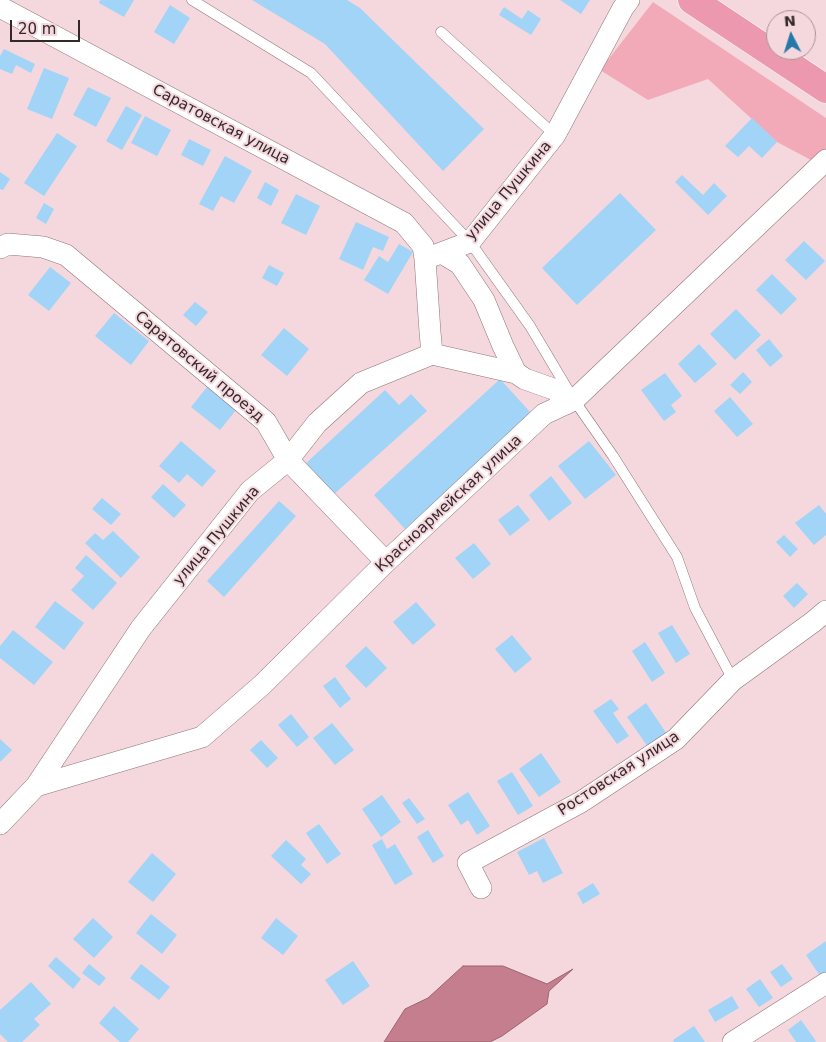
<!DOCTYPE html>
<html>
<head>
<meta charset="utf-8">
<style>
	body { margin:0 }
	#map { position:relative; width:826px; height:1042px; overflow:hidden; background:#f5d8dd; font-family:"DejaVu Sans",sans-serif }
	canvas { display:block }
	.north { position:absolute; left:766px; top:10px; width:50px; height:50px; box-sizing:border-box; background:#f5d8dd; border:1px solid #a79295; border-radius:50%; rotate:355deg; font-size:14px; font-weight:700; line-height:20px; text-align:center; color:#33282a }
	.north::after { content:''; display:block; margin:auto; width:18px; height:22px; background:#2479a9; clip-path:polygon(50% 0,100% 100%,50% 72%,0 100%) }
	.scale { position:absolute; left:10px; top:20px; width:70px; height:22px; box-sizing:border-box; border:2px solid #33282a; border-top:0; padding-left:6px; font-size:15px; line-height:18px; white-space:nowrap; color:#33282a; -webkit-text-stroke:4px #f5d8dd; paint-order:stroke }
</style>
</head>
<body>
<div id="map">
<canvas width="826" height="1042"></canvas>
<div class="north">N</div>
<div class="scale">20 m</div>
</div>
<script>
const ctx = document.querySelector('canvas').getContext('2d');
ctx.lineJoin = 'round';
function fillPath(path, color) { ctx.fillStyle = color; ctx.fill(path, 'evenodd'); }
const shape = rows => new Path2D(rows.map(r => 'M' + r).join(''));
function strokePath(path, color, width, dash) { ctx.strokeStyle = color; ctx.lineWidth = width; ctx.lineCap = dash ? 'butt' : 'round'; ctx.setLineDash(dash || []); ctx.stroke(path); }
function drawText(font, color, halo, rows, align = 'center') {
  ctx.font = font + ' "DejaVu Sans",sans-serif'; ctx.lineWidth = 4; ctx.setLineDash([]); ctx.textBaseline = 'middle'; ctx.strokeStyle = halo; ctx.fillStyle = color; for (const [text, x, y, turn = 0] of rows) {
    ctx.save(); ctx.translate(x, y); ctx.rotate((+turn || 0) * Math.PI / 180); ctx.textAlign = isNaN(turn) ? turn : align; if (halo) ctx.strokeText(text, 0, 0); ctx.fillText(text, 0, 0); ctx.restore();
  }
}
const green = shape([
	[653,2,826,118,826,168,777,142,708,79,648,100,600,70]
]);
const water = shape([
	[463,966,503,966,547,984,573,969,549,991,547,1004,502,1036,490,1042,384,1042,405,1009,428,998,463,966]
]);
const building = shape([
	[100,0,134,0,124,17,99,3],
	[252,0,347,0,360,8,484,129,443,171,325,44],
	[560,0,590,0,581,14],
	[170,5,190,18,174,44,154,32],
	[504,7,522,19,528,10,541,19,531,35,499,15],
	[4,49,35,64,31,73,16,65,12,74,0,69,0,56],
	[44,68,69,78,52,119,27,109],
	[88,87,111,98,96,127,73,115],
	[126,106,142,115,122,150,106,141],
	[145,116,171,130,157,156,131,143],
	[752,118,777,142,762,158,749,146,738,157,725,146],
	[57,133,77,146,44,196,24,183],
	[189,139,211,150,203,166,181,155],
	[225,156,252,171,234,203,221,196,213,211,199,204],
	[0,172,10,179,3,190,0,189],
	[682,175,703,195,714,183,727,196,708,215,675,182],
	[265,182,279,190,271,206,257,198],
	[620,193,656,230,577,305,542,268],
	[296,194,320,206,306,235,281,223],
	[44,203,54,209,46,224,36,218],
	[356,222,389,237,383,251,373,247,363,270,339,259],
	[804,241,825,261,806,280,785,260],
	[399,244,413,252,388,294,364,280,379,256,388,262],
	[269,265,284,273,277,286,262,278],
	[50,267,71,283,49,311,28,295],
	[772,274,797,299,781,315,756,290],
	[195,302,208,312,196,326,183,315],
	[736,309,761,335,735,360,710,334],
	[114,313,149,341,131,365,95,336],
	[284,328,309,349,287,376,261,355],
	[769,339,783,356,770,367,756,350],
	[699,344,717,364,695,383,678,364],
	[743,372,752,382,740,394,730,385],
	[665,373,682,396,671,405,676,412,664,421,641,390],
	[500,379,531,413,405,529,374,495],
	[207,387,236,410,220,430,191,407],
	[385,390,399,405,411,394,427,411,332,496,304,465],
	[730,397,753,424,737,437,714,411],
	[181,441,216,471,202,487,187,474,179,483,159,466],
	[589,441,616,475,585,499,558,466],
	[551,476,572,503,549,521,529,495],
	[163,484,186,505,174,518,151,497],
	[102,498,121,514,111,525,92,509],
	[279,501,296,516,224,597,207,581],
	[518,505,530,520,510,536,498,520],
	[819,505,826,514,826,535,814,545,795,523],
	[113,531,140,557,121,578,85,543,95,533,103,540],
	[784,535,798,549,790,557,776,542],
	[474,543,491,564,473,579,455,558],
	[86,555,117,583,93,610,71,590,84,576,75,568],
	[797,583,808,594,794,608,783,596],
	[55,601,84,623,64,650,35,627],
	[416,602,436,625,413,645,393,622],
	[672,625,690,654,676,663,658,633],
	[13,630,53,662,34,685,0,658,0,646],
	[512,635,532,659,515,673,495,649],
	[645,642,665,673,652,682,632,651],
	[366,646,387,668,366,688,345,666],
	[335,677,351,699,340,708,323,686],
	[611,699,619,709,613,713,629,736,617,744,593,711],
	[646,703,667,734,648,747,627,717],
	[291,714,309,737,297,747,278,725],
	[332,723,354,750,335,765,313,738],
	[0,739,12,750,0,762],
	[261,740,278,758,267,768,250,750],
	[541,753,561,782,539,797,519,769],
	[512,772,533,806,518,815,497,781],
	[468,792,490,826,477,835,468,820,461,825,448,805],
	[382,795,401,822,381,837,362,809],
	[409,798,425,819,417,824,402,803],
	[319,824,341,854,327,864,306,833],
	[428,830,444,856,433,863,417,837],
	[544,838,563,873,543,883,537,871,529,875,517,852],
	[382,839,387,849,395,844,413,874,395,885,372,845],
	[286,840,306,859,301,865,311,874,301,884,271,856],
	[152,853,176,874,153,902,128,882],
	[593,883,600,894,583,904,577,893],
	[151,914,177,935,162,954,136,933],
	[93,918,113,937,94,958,73,939],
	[276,918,298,936,283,955,261,938],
	[826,941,826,981,824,982,806,955],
	[56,957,81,979,73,989,48,966],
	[353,961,370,986,343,1005,325,980],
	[89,964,106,978,99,986,82,973],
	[141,964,170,987,159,1000,130,978],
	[782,964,793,979,781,987,770,972],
	[760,979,773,998,759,1007,746,989],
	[31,982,51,1004,34,1019,40,1025,22,1042,8,1042,0,1034,0,1010],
	[732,996,739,1008,715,1022,708,1010],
	[114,1006,139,1029,128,1042,120,1042,99,1023],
	[801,1020,816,1041,815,1042,796,1042,788,1030],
	[694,1026,705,1042,674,1042,673,1040]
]);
const service = shape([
	[192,0,311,73,470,242,530,326,574,400,613,456,677,557,695,608,733,680],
	[441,32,555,135]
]);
const minor = shape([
	[0,7,404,223,423,246,425,259],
	[0,248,8,244,43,247,66,255,266,422,288,460,386,562],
	[442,253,460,264,484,300,503,346,516,373,525,379,556,390,566,404],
	[432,354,516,373],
	[36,786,202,737,262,685,386,562,544,414,574,400,826,160],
	[0,824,36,786,141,628,250,491,288,460,317,423,361,383,432,354,430,332,425,259,470,242,555,135,623,8,629,0],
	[481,888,468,863,581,802,676,739,733,680,813,622,826,611],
	[733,1042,826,983]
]);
const primary = shape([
	[692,0,826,89]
]);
const streetNames = [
	["Саратовская улица",221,125,28],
	["улица Пушкина",509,191,-50],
	["Саратовский проезд",199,367,40],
	["Красноармейская улица",449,504,-43],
	["улица Пушкина",217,536,-50],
	["Ростовская улица",619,774,-33]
];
fillPath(green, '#f3aab8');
fillPath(water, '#c57e8d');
strokePath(water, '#99646f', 1);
fillPath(building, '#a1d4f6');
strokePath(service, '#8e7479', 11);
strokePath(minor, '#8e7479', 22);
strokePath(primary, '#fff', 29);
strokePath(service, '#fff', 10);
strokePath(minor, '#fff', 21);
strokePath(primary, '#ec99b0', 28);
drawText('15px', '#33282a', '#f5d8dd', streetNames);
</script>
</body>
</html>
